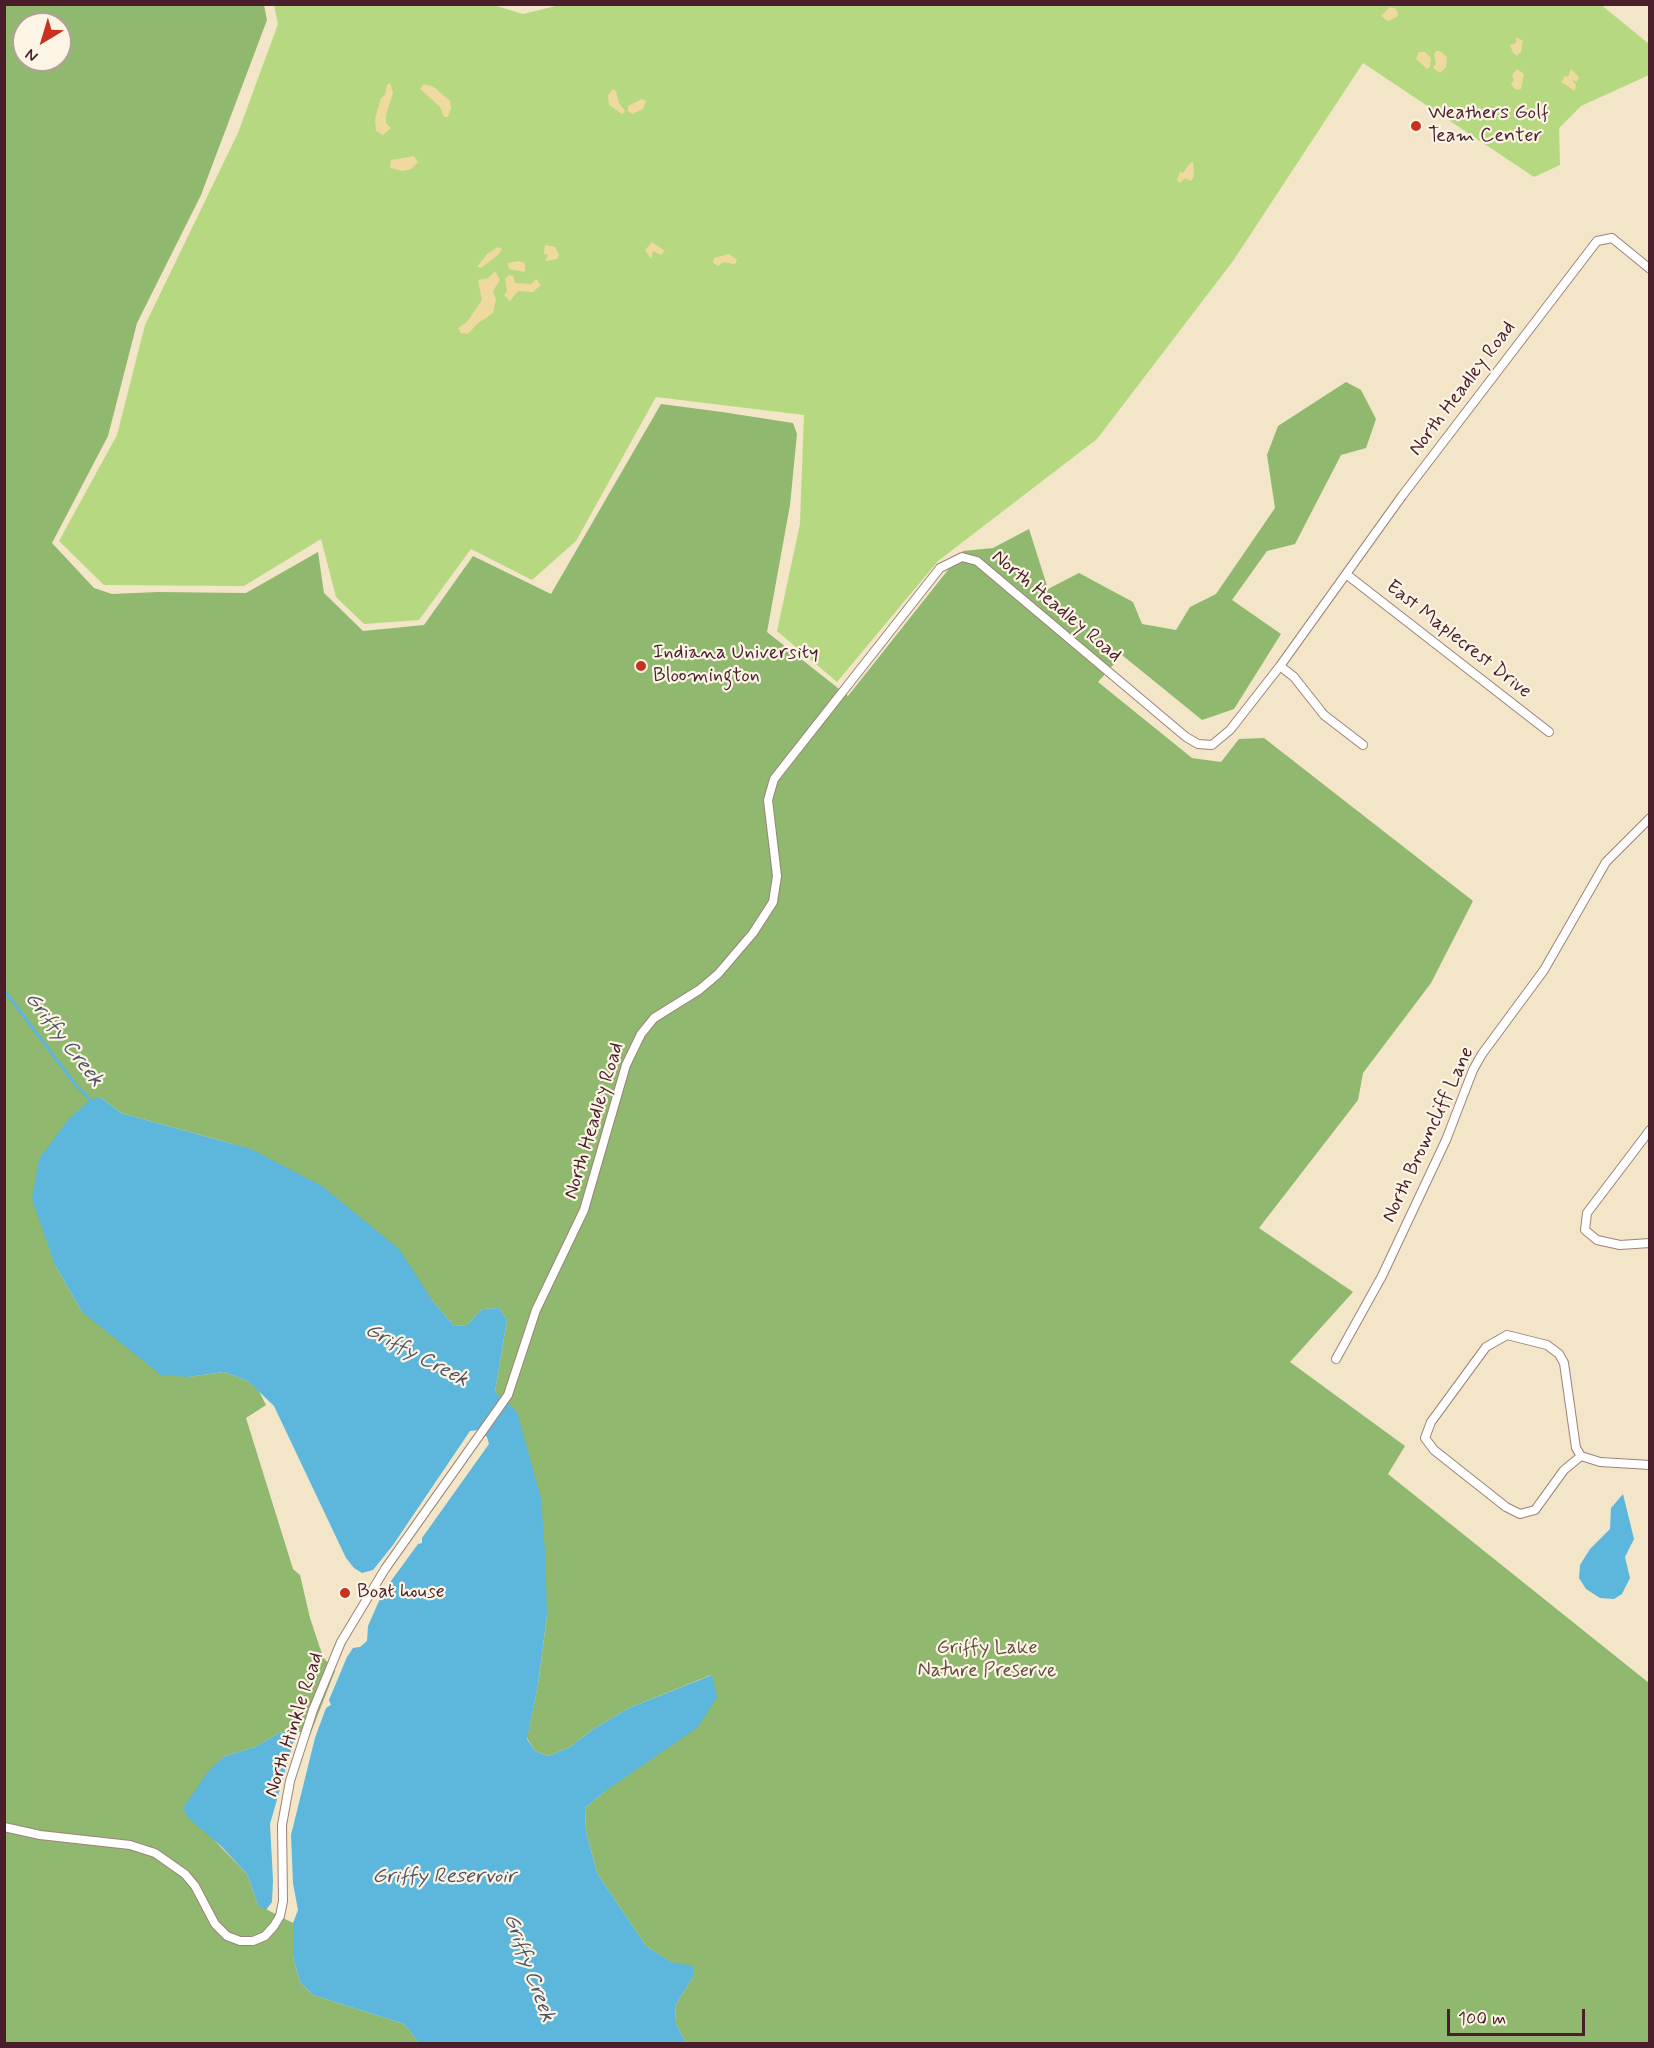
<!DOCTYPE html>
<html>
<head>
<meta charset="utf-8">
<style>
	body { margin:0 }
	#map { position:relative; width:1654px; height:2048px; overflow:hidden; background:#f2e5c8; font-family:Mynerve,sans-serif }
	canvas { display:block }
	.frame { position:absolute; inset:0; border:6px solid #4a1f2b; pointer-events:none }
	.north { position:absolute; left:12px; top:12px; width:60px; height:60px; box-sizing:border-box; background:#fcf5e5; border:2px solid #b59f9b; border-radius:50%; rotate:218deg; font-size:16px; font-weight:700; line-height:24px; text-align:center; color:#4a1f2b }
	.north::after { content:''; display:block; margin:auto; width:21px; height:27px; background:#c8321e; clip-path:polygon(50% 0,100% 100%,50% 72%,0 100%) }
	.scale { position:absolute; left:1447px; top:2009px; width:138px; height:27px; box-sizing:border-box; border:3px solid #4a1f2b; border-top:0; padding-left:8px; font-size:18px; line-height:21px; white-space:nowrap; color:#4a1f2b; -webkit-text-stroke:4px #fcf5e5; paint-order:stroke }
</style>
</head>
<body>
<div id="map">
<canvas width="1654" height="2048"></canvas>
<div class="frame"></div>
<div class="north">N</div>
<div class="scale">100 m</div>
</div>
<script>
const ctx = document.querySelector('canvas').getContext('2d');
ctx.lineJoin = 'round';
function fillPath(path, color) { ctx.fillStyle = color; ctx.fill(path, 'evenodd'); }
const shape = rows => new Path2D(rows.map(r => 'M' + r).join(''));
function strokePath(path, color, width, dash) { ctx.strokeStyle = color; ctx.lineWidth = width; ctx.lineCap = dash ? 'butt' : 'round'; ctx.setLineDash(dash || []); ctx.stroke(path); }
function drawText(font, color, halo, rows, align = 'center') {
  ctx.font = font + ' Mynerve,sans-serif'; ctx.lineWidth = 4.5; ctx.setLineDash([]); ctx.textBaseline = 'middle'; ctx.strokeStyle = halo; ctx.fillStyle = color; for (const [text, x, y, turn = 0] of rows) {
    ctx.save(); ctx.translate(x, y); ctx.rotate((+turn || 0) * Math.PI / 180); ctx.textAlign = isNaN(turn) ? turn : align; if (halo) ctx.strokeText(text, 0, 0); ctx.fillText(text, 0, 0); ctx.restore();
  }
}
const green = shape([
	[490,4,523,14,564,4,1600,4,1649,44,1649,75,1581,106,1559,128,1560,165,1534,177,1363,63,1233,261,1097,439,938,561,837,682,777,631,800,524,804,415,656,397,576,541,532,580,471,549,419,620,364,624,336,597,321,539,244,586,104,585,59,541,117,435,145,325,238,133,278,24,274,5]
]);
const forest = shape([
	[5,5,264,5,267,20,201,195,137,323,108,436,52,543,94,588,112,594,158,592,246,593,318,552,324,593,363,631,424,625,473,556,551,594,661,404,722,412,793,423,797,434,790,505,767,632,848,696,963,551,993,548,1029,529,1048,589,1079,573,1133,602,1142,624,1176,630,1190,607,1216,594,1275,508,1267,455,1278,426,1346,382,1361,390,1376,419,1366,448,1341,455,1295,544,1267,551,1232,600,1281,634,1234,709,1202,720,1122,655,1098,682,1192,758,1221,762,1239,739,1264,738,1473,901,1431,983,1363,1073,1358,1100,1259,1228,1353,1292,1290,1362,1405,1446,1388,1474,1649,1683,1649,2043,686,2043,676,2024,675,2006,693,1977,646,1946,597,1873,586,1831,585,1808,604,1792,711,1675,629,1708,592,1730,570,1747,548,1756,535,1751,527,1738,538,1685,547,1615,499,1397,495,1392,507,1320,499,1308,482,1309,467,1325,454,1326,432,1300,233,1144,121,1113,100,1097,55,1265,82,1312,188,1377,224,1372,248,1381,259,1391,266,1405,246,1418,293,1569,300,1575,310,1618,323,1657,335,1671,310,1735,291,1729,279,1733,255,1747,225,1756,183,1808,247,1874,258,1905,293,1923,293,1957,300,1982,313,1995,404,2024,419,2043,5,2044],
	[24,24,60,24,60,60,24,60]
]);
const sand = shape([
	[1390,7,1395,8,1398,13,1397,17,1388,21,1381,16],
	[1516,37,1523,41,1521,52,1517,56,1513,53,1510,45,1516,43],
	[1436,51,1440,51,1447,57,1446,67,1440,73,1433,68,1436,63,1434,55],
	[1419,52,1425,52,1431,58,1430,67,1427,69,1416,59],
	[1517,69,1524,74,1521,89,1516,90,1511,84,1514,80,1512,75],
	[1571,69,1579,77,1577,82,1571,79,1576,85,1575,91,1561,82,1565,76,1568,77],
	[390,83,393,93,386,115,386,123,391,128,383,135,376,131,375,119,381,98,385,95,387,85],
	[424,84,434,87,450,101,451,108,448,117,444,117,440,107,420,89],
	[613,89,616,91,619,103,625,111,622,114,609,105,608,95],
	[642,99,646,101,643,109,632,114,628,111,628,106],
	[414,156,418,162,411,169,403,171,390,168,391,160],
	[1193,162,1194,176,1191,181,1185,178,1180,183,1177,180,1180,172,1183,173,1190,163],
	[652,242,665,251,661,255,653,251,651,259,645,250],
	[545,245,555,247,559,255,557,259,545,261,548,255,544,254],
	[498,247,502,249,499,254,481,268,477,267,487,254],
	[729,254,737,260,735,264,723,262,718,266,713,263,714,258],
	[518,261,525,263,525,272,509,269,508,263],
	[495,271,500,280,493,291,496,300,493,313,477,324,468,334,461,333,458,328,467,322,482,300,478,280,488,278],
	[509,275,513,276,515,283,531,284,536,279,541,285,533,292,518,291,510,301,504,295,507,291,505,279]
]);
const water = shape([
	[100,1097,121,1113,251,1149,322,1186,399,1249,432,1300,454,1326,467,1325,482,1309,499,1308,507,1320,495,1392,517,1412,541,1498,545,1551,547,1615,538,1685,527,1739,535,1751,548,1756,570,1747,592,1730,629,1708,712,1675,717,1697,698,1727,604,1792,585,1808,586,1831,597,1873,646,1946,671,1962,693,1966,693,1977,675,2006,676,2024,686,2043,419,2043,404,2024,313,1995,300,1982,293,1957,293,1923,298,1910,293,1883,291,1835,315,1738,326,1708,331,1705,329,1700,347,1657,353,1648,360,1647,367,1641,368,1626,383,1592,418,1544,422,1543,422,1538,489,1444,487,1437,478,1430,470,1431,393,1545,373,1570,362,1573,354,1568,346,1558,274,1406,248,1381,224,1372,188,1377,161,1375,82,1312,55,1265,32,1199,39,1159,67,1121,90,1100],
	[1623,1494,1634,1539,1625,1557,1630,1578,1622,1594,1614,1599,1600,1598,1586,1589,1579,1578,1580,1565,1590,1549,1610,1529,1611,1508],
	[292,1729,294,1740,270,1824,273,1880,272,1902,266,1910,258,1905,247,1874,222,1847,188,1818,183,1808,210,1769,225,1756,255,1747,279,1733]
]);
const stream = shape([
	[4,990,75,1084,92,1102]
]);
const street = shape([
	[1346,574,1549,732],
	[1280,666,1294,677,1324,715,1363,745],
	[1650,1130,1587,1213,1585,1230,1597,1240,1620,1245,1650,1243],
	[1507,1335,1547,1345,1559,1354,1564,1363,1576,1448,1581,1456,1564,1470,1535,1510,1520,1514,1506,1507,1434,1450,1425,1438,1431,1422,1486,1347,1507,1335],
	[1336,1359,1382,1276,1446,1140,1473,1070,1482,1054,1544,970,1606,862,1650,818],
	[1581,1456,1600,1462,1650,1465],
	[4,1827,40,1835,130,1845,155,1853,185,1874,195,1886,215,1924,227,1936,240,1941,253,1941,265,1936,274,1926,280,1916,283,1901,282,1825,290,1781,313,1710,341,1642,385,1569,508,1395,536,1310,584,1210,626,1065,641,1034,654,1018,699,990,718,974,753,933,773,902,777,876,768,800,774,779,940,568,962,557,977,561,1186,737,1198,744,1212,745,1230,730,1280,666,1402,496,1597,241,1612,238,1650,269]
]);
const markers = [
	[1416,126,6,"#c8321e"],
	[641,666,6,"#c8321e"],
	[345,1593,6,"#c8321e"]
];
const poiNames = [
	["Weathers Golf",1428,114],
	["Team Center",1428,137],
	["Indiana University",653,654],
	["Bloomington",653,677],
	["Boat house",357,1593]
];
const streetNames = [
	["North Headley Road",1463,389,-53],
	["North Headley Road",1056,607,40],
	["East Maplecrest Drive",1458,640,38],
	["North Headley Road",595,1121,-73],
	["North Browncliff Lane",1429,1135,-65],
	["North Hinkle Road",295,1725,-72]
];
const parkNames = [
	["Griffy Lake",987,1649],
	["Nature Preserve",987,1672]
];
const waterNames = [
	["Griffy Creek",63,1040,52],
	["Griffy Creek",416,1356,28],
	["Griffy Reservoir",444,1878],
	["Griffy Creek",528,1968,70]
];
fillPath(green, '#b6d880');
fillPath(forest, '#90b86e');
fillPath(sand, '#eeda9e');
fillPath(water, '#5db6db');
strokePath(stream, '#5db6db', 3);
strokePath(street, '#9e827a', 10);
strokePath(street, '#fff', 8);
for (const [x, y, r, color] of markers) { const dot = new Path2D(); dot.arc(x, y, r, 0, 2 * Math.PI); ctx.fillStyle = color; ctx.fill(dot); strokePath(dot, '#fcf5e5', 2); }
drawText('20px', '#4a1f2b', '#fcf5e5', poiNames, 'left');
drawText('20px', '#4a1f2b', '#fcf5e5', streetNames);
drawText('20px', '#654d40', '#fcf5e5', parkNames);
drawText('italic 21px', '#515469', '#fcf5e5', waterNames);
</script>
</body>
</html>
